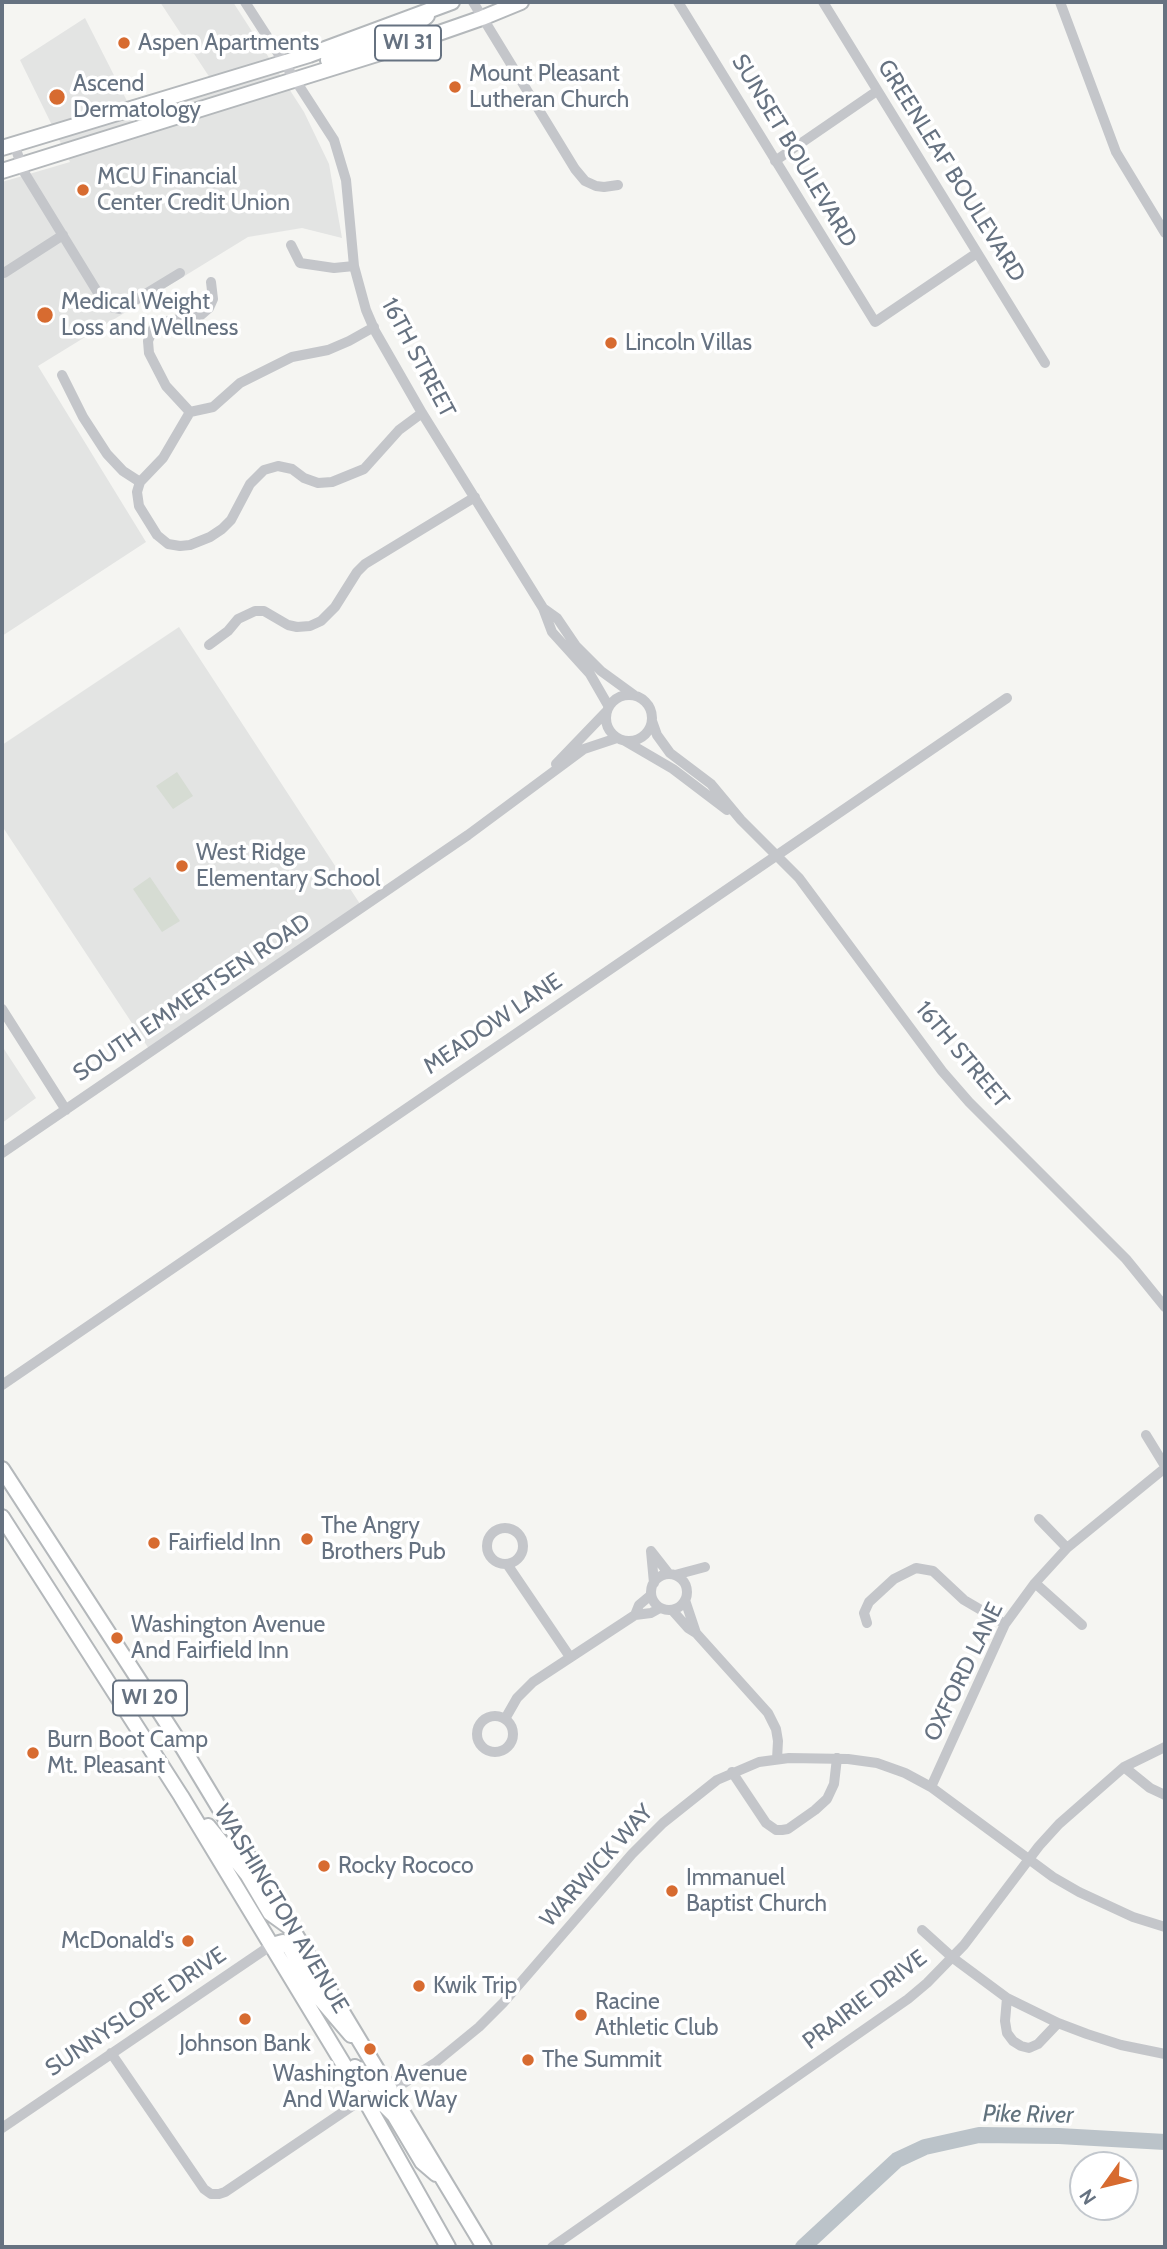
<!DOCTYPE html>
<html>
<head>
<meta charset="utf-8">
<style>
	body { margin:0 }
	#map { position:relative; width:1167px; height:2249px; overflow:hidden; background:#f5f5f2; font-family:Cabin,sans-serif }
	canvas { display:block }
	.frame { position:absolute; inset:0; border:4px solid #667281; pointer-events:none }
	.north { position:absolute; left:1069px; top:2151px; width:70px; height:70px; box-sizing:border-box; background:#fff; border:2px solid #c2c7cd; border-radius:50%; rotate:236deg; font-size:19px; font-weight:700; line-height:28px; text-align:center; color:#667281 }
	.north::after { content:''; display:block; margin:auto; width:24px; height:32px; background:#d76b30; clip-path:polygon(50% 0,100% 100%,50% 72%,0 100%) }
</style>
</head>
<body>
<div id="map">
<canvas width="1167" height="2249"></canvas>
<div class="frame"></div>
<div class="north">N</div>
</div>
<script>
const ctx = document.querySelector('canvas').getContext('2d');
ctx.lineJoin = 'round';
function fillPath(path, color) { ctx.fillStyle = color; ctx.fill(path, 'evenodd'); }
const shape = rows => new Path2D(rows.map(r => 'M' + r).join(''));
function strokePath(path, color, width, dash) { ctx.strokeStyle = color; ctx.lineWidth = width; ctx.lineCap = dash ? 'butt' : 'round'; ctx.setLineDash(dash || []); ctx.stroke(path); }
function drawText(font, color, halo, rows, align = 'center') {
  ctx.font = font + ' Cabin,sans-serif'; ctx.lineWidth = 7; ctx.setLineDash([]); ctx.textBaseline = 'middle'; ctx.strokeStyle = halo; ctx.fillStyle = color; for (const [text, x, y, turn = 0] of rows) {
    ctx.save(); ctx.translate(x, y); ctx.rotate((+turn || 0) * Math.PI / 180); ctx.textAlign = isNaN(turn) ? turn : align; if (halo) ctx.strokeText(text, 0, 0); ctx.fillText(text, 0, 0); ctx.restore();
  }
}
const built = shape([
	[160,2,233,2,304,112,329,164,342,238,302,228,248,237,38,366,146,542,2,636,2,182,70,162,20,60,85,18,127,101,210,78],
	[179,627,362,907,151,1052,2,826,2,745],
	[2,1046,36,1098,2,1123]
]);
const green = shape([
	[177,772,193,796,173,809,156,786],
	[150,877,180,921,162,932,133,889]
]);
const river = shape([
	[803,2247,897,2160,925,2147,979,2135,1059,2136,1165,2142]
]);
const minor = shape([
	[245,2,334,140,346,180,354,266,366,310,375,331,422,413,543,608,552,632,590,674,609,707],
	[473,2,575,169,585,181,596,186,604,187,618,185],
	[678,2,875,322,977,253],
	[823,2,1045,363],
	[1060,2,1116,152,1165,233],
	[14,144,24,172,106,306,119,309,129,304,180,273],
	[775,161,877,91],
	[291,245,300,263,334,268,354,266],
	[4,273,63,235],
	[62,375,83,417,107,454,123,471,140,482,137,492,139,506,157,535,168,544,180,546,190,545,210,537,222,529,231,520,250,484,264,470,278,466,292,469,304,478,318,483,332,482,364,469,399,430,422,413],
	[190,412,166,386,149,353,148,341,153,329,164,322,201,315,209,308,213,299,211,282],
	[140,482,163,458,190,412,213,407,240,383,292,357,328,350,349,341,374,327],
	[543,608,557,618,576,646,601,671,634,695],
	[209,645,228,631,238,619,255,611,264,611,288,625,297,627,310,626,321,621,335,607,357,572,365,564,475,497],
	'606 718a23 23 0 1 1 46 0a23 23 0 1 1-46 0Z',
	[652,721,657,735,670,753,711,784,741,820,799,878,942,1071,969,1102,1126,1259,1165,1307],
	[625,741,673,769,727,810],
	[556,764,606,712],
	[2,1009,66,1110],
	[2,1153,468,835,584,749,617,738],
	[2,1385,1007,698],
	[1146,1435,1165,1466],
	[1039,1519,1067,1548],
	'487 1546a18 18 0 1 1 36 0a18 18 0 1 1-36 0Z',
	[651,1551,654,1583],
	[651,1551,669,1574],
	[507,1564,570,1657],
	'651 1592a18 18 0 1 1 36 0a18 18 0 1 1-36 0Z',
	[675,1575,705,1567],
	[1035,1583,1082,1625],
	[685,1600,696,1633],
	[672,1610,688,1628,696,1633,768,1713,776,1729,778,1741,777,1759],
	[635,1615,639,1605,651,1595],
	[867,1623,864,1613,869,1602,894,1579,916,1568,933,1571,964,1600,1005,1624],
	'477 1734a18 18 0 1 1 36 0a18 18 0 1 1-36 0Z',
	[505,1719,517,1698,533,1682,635,1615,651,1613,660,1608],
	[1124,1767,1150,1788,1165,1795],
	[732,1772,766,1823,776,1830,782,1830,788,1829,815,1810,827,1799,834,1784,837,1758],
	[931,1787,1005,1624,1035,1583,1067,1548,1165,1468],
	[922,1930,953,1958,1007,1998,1058,2023,1087,2034,1121,2045,1165,2054],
	[1007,1998,1005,2021,1007,2033,1013,2041,1021,2046,1029,2048,1038,2044,1058,2023],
	[111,2053,204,2189,211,2194,219,2194,225,2192,364,2098],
	[390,2089,404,2083,435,2063,479,2027,503,2003,632,1854,663,1823,717,1780,759,1762,789,1758,848,1759,877,1763,905,1773,931,1787,1053,1877,1079,1892,1133,1917,1165,1927],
	[2,2128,276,1942],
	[552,2247,908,1999,927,1983,964,1945,1039,1846,1059,1824,1124,1767,1165,1747]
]);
const major = shape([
	[328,60,408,31,427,16],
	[2,148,309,55,452,2],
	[2,171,393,49,482,18,521,2],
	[2,1469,183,1748,484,2247],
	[2,1517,181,1796,364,2098,448,2247],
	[208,1826,247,1874,270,1913,288,1926],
	[272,1945,283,1942,290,1948,315,1993,351,2035],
	[355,2067,363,2080,381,2089,390,2089],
	[364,2098,372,2100,385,2106,394,2115,422,2162,436,2174]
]);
const markers = [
	[124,43,7,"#d76b30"],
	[455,87,7,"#d76b30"],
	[57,97,9,"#d76b30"],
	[83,190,7,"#d76b30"],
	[45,315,9,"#d76b30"],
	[611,343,7,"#d76b30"],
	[182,866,7,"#d76b30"],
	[307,1539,7,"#d76b30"],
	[154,1543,7,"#d76b30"],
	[117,1638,7,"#d76b30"],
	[33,1753,7,"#d76b30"],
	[324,1866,7,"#d76b30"],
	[672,1891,7,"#d76b30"],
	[188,1941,7,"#d76b30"],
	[419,1986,7,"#d76b30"],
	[581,2015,7,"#d76b30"],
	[245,2019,7,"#d76b30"],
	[370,2049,7,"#d76b30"],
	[528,2060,7,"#d76b30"]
];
const shields = [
	[408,43,66],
	[150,1698,74]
];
const shieldNames = [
	["WI 31",408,43],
	["WI 20",150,1698]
];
const poiNames = [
	["Aspen Apartments",138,43],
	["Mount Pleasant",469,74],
	["Lutheran Church",469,100],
	["Ascend",73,84],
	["Dermatology",73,110],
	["MCU Financial",97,177],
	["Center Credit Union",97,203],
	["Medical Weight",61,302],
	["Loss and Wellness",61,328],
	["Lincoln Villas",625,343],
	["West Ridge",196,853],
	["Elementary School",196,879],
	["The Angry",321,1526],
	["Brothers Pub",321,1552],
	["Fairfield Inn",168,1543],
	["Washington Avenue",131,1625],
	["And Fairfield Inn",131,1651],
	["Burn Boot Camp",47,1740],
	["Mt. Pleasant",47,1766],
	["Rocky Rococo",338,1866],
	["Immanuel",686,1878],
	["Baptist Church",686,1904],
	["McDonald's",174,1941,"right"],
	["Kwik Trip",433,1986],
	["Racine",595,2002],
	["Athletic Club",595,2028],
	["Johnson Bank",245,2044,"center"],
	["The Summit",542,2060],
	["Washington Avenue",370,2074,"center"],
	["And Warwick Way",370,2100,"center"]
];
const streetNames = [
	["SUNSET BOULEVARD",794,151,59],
	["GREENLEAF BOULEVARD",951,171,58],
	["16TH STREET",418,358,62],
	["SOUTH EMMERTSEN ROAD",192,998,-34],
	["MEADOW LANE",493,1024,-34],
	["16TH STREET",962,1055,50],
	["OXFORD LANE",964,1672,-64],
	["WARWICK WAY",597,1866,-48],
	["WASHINGTON AVENUE",281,1909,59],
	["PRAIRIE DRIVE",865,2000,-37],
	["SUNNYSLOPE DRIVE",136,2012,-34]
];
const waterNames = [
	["Pike River",1028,2115,1]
];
fillPath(built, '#e3e4e3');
fillPath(green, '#d6dcd3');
strokePath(river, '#bbc3c9', 16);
strokePath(major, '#b4b8bb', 18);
strokePath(minor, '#c4c6ca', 10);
strokePath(major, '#fff', 14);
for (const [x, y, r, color] of markers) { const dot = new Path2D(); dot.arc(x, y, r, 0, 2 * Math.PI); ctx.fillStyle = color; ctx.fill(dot); strokePath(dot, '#fff', 2.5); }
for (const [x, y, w] of shields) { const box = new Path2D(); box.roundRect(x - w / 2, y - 17.5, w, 35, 5); ctx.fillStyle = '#fff'; ctx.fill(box); strokePath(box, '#667281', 2); }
drawText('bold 21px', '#667281', null, shieldNames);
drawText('23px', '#667281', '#fff', poiNames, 'left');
drawText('23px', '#667281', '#fff', streetNames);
drawText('italic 24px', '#62737e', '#fff', waterNames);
</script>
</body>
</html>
